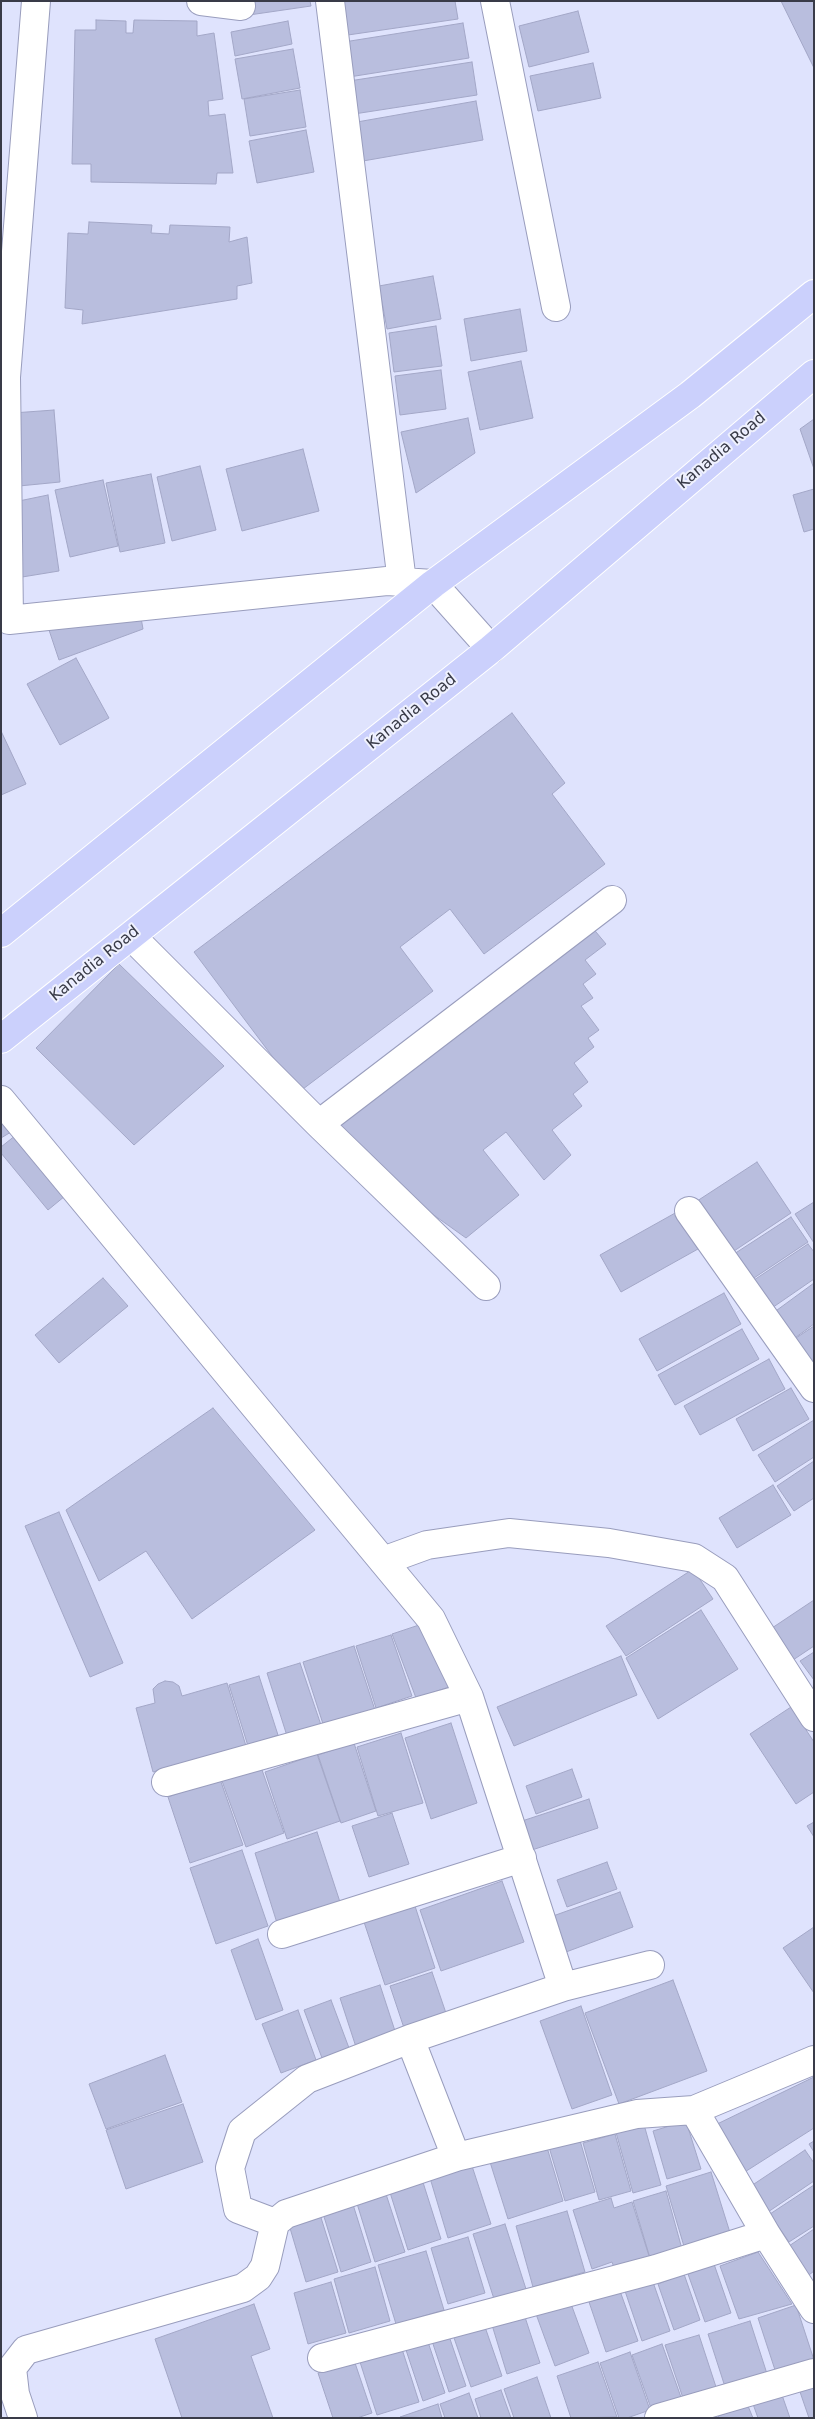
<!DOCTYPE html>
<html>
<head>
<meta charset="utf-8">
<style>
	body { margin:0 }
	#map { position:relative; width:815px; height:2419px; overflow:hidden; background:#dfe3fd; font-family:"DejaVu Sans",sans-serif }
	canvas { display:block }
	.frame { position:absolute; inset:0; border:2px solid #393b48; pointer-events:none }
</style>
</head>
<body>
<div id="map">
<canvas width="815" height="2419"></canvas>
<div class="frame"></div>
</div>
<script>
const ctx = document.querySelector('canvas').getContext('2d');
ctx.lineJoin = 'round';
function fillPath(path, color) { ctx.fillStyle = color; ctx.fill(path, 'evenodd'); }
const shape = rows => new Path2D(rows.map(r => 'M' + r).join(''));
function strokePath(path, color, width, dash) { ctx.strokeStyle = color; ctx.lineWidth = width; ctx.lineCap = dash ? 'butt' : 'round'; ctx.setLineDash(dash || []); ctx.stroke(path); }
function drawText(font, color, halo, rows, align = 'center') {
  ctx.font = font + ' "DejaVu Sans",sans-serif'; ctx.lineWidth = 4; ctx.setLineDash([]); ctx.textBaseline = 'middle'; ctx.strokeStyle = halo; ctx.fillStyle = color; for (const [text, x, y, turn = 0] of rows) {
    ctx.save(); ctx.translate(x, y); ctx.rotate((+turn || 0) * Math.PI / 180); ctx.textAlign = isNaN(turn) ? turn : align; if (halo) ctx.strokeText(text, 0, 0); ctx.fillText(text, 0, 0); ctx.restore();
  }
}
const building = shape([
	[247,1,310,1,311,6,249,15,247,1],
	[336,1,455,1,458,19,341,36,336,1],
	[781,1,814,1,814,68,781,1],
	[578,11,589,52,529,67,519,26,578,11],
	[96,20,126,21,126,33,133,33,134,20,197,21,197,36,214,33,223,99,208,101,209,116,225,114,233,173,217,173,216,184,91,182,91,164,72,164,75,30,96,30,96,20],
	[288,21,292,44,235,56,231,32,288,21],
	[463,23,469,58,349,77,344,42,463,23],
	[293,49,300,88,242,99,235,59,293,49],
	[472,62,477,95,354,114,349,81,472,62],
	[593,63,601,98,538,111,530,76,593,63],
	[300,90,306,127,250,136,244,99,300,90],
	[476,101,483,140,363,161,357,122,476,101],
	[306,130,314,172,257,183,249,141,306,130],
	[89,222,152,225,151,233,169,234,170,225,230,227,229,242,247,237,252,283,237,286,237,299,82,324,83,310,65,308,68,233,88,234,89,222],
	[433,276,441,319,387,329,379,286,433,276],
	[520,309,527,351,471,361,464,319,520,309],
	[436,326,442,366,394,372,389,333,436,326],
	[521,361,533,418,480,430,468,372,521,361],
	[441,370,446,409,400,415,395,376,441,370],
	[54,410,60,482,19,486,13,413,54,410],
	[468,418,475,453,416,493,401,432,468,418],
	[814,419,814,469,800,429,814,419],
	[303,449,319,511,242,531,226,469,303,449],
	[200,466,216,530,172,541,157,477,200,466],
	[151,474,165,543,120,552,106,483,151,474],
	[103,480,118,546,70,557,55,490,103,480],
	[814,489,814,529,804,532,793,495,814,489],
	[48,495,59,571,16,578,14,502,48,495],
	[140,612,143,629,59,660,47,624,140,612],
	[76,658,109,718,60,745,27,684,76,658],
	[512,713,565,783,552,794,605,864,484,954,450,909,400,947,433,991,299,1092,194,952,512,713],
	[1,731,26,784,1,795,1,731],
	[591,926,606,944,585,960,596,974,583,984,593,998,581,1006,599,1030,588,1038,594,1047,574,1063,588,1082,573,1094,582,1106,552,1130,571,1155,544,1180,506,1132,483,1150,519,1195,466,1238,400,1191,338,1123,591,926],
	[119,964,224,1066,134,1145,36,1048,119,964],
	[1,1117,11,1132,1,1138,1,1117],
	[16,1135,65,1196,48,1210,1,1153,1,1147,16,1135],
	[757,1162,791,1213,728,1255,694,1203,757,1162],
	[814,1202,814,1243,795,1214,814,1202],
	[677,1212,698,1249,621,1292,600,1255,677,1212],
	[791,1217,808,1242,751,1280,734,1254,791,1217],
	[808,1244,814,1252,814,1279,769,1310,751,1282,808,1244],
	[103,1278,128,1306,59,1363,35,1335,103,1278],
	[814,1283,814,1324,792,1340,773,1313,814,1283],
	[724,1293,741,1324,657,1371,639,1339,724,1293],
	[814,1326,814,1364,796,1338,814,1326],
	[742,1329,759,1359,675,1405,658,1375,742,1329],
	[769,1359,785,1389,700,1435,684,1406,769,1359],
	[791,1388,809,1419,753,1451,736,1419,791,1388],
	[213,1408,315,1530,192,1619,146,1551,99,1581,66,1510,213,1408],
	[814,1420,814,1457,775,1482,758,1455,814,1420],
	[814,1461,814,1498,794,1511,777,1486,814,1461],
	[773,1485,791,1515,737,1548,719,1518,773,1485],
	[59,1512,123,1663,90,1677,25,1526,59,1512],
	[693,1569,713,1599,626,1656,606,1626,693,1569],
	[814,1600,814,1646,793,1660,772,1628,814,1600],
	[701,1610,738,1669,658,1719,626,1658,701,1610],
	[419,1625,449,1687,416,1698,392,1634,419,1625],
	[391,1635,412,1696,376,1708,356,1646,391,1635],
	[354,1646,375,1710,324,1727,303,1662,354,1646],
	[814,1652,814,1680,800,1661,814,1652],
	[621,1656,637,1695,514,1746,497,1707,621,1656],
	[300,1663,322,1728,288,1739,267,1673,300,1663],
	[259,1676,278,1735,248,1746,229,1685,259,1676],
	[165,1681,173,1682,179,1686,182,1696,227,1683,246,1746,153,1772,136,1708,155,1703,153,1689,158,1684,165,1681],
	[791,1707,814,1742,814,1792,796,1804,750,1734,791,1707],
	[451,1723,477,1803,431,1819,405,1738,451,1723],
	[401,1733,423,1803,378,1816,357,1747,401,1733],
	[354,1743,376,1811,341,1823,318,1755,354,1743],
	[317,1754,340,1821,287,1839,265,1772,317,1754],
	[261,1767,284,1833,246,1847,222,1781,261,1767],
	[572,1769,582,1797,536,1814,526,1786,572,1769],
	[220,1779,243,1845,190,1863,168,1797,220,1779],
	[589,1799,598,1828,532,1850,522,1821,589,1799],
	[392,1813,409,1864,369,1877,352,1826,392,1813],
	[814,1822,814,1837,807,1826,814,1822],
	[317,1832,340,1902,277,1923,255,1853,317,1832],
	[242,1850,268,1926,216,1944,190,1868,242,1850],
	[607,1862,617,1889,567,1907,557,1880,607,1862],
	[502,1881,524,1942,441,1971,420,1910,502,1881],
	[620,1892,633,1927,566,1952,553,1916,620,1892],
	[415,1906,435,1968,385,1985,364,1922,415,1906],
	[814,1927,814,1993,783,1948,814,1927],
	[258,1939,283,2010,256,2020,231,1950,258,1939],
	[432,1972,448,2019,406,2034,390,1986,432,1972],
	[673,1980,707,2071,619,2104,585,2013,673,1980],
	[380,1985,396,2034,356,2047,340,1998,380,1985],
	[331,2000,349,2048,322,2058,304,2010,331,2000],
	[581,2006,612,2095,572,2109,540,2021,581,2006],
	[298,2010,316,2060,281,2073,262,2024,298,2010],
	[165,2055,182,2102,106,2129,89,2084,165,2055],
	[814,2077,814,2128,740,2175,711,2127,814,2077],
	[183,2104,203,2162,126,2189,106,2130,183,2104],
	[643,2121,661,2185,633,2193,615,2129,643,2121],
	[686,2121,701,2169,667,2179,653,2131,686,2121],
	[615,2134,631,2191,599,2200,583,2143,615,2134],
	[579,2137,595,2192,565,2201,549,2147,579,2137],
	[814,2141,814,2152,809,2144,814,2141],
	[546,2144,563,2201,508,2219,490,2162,546,2144],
	[805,2150,814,2163,814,2181,765,2214,748,2188,805,2150],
	[472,2166,491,2224,448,2238,430,2178,472,2166],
	[711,2172,732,2239,686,2253,666,2186,711,2172],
	[421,2176,441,2239,408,2250,388,2186,421,2176],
	[814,2185,814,2226,789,2242,770,2214,814,2185],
	[384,2188,405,2252,375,2262,355,2197,384,2188],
	[666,2191,682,2249,650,2258,633,2201,666,2191],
	[351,2198,371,2262,341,2272,321,2207,351,2198],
	[611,2198,614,2208,632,2202,650,2259,615,2270,612,2262,592,2269,573,2210,611,2198],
	[318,2208,338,2272,306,2282,287,2218,318,2208],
	[567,2211,585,2272,533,2287,516,2226,567,2211],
	[505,2224,526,2289,494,2299,473,2234,505,2224],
	[814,2229,814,2271,809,2275,789,2246,814,2229],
	[468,2237,485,2293,448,2304,431,2248,468,2237],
	[426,2251,444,2310,396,2324,378,2265,426,2251],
	[758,2252,792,2304,739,2319,720,2266,758,2252],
	[714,2264,731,2313,705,2322,688,2274,714,2264],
	[375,2267,390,2321,349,2333,334,2279,375,2267],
	[684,2274,700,2320,674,2330,658,2284,684,2274],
	[331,2282,346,2333,308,2344,294,2293,331,2282],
	[653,2282,670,2331,642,2341,625,2291,653,2282],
	[620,2291,638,2341,606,2352,589,2302,620,2291],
	[570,2301,589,2353,555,2366,536,2314,570,2301],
	[254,2304,270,2349,251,2356,273,2418,182,2418,155,2339,254,2304],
	[796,2305,814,2360,776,2373,758,2318,796,2305],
	[524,2314,540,2363,507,2374,492,2325,524,2314],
	[750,2321,769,2380,727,2393,708,2334,750,2321],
	[484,2324,502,2376,471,2387,453,2335,484,2324],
	[699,2335,718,2393,685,2404,665,2345,699,2335],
	[449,2336,466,2386,449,2392,432,2341,449,2336],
	[428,2342,445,2393,423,2401,406,2350,428,2342],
	[662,2344,682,2400,652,2411,632,2355,662,2344],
	[402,2349,419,2402,377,2415,360,2362,402,2349],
	[630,2352,650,2410,627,2418,619,2418,600,2363,630,2352],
	[354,2360,372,2413,357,2418,333,2418,318,2373,354,2360],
	[598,2362,617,2417,571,2418,557,2376,598,2362],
	[537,2377,551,2418,514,2418,504,2389,537,2377],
	[814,2384,814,2418,809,2418,799,2389,814,2384],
	[501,2390,511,2418,481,2418,475,2399,501,2390],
	[469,2393,478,2418,445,2418,440,2404,469,2393],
	[782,2395,790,2418,758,2418,753,2404,782,2395],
	[438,2404,442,2418,400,2417,438,2404],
	[748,2406,753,2418,719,2418,718,2416,748,2406]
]);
const minor = shape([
	[36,1,6,377,9,620,387,581,433,584,491,649],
	[201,1,241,6],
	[330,1,402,582],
	[495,1,556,307],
	[131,936,319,1124,486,1286],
	[1,1100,431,1619,469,1697,563,1987],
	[319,1124,612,900],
	[689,1211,814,1388],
	[383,1561,427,1545,509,1533,609,1543,694,1558,725,1578,814,1717],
	[166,1782,469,1697],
	[282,1934,522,1858],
	[410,2039,456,2157],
	[694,2110,766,2234,814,2309],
	[275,2223,238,2209,230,2168,242,2131,307,2079,410,2039,563,1987,650,1965],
	[322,2358,656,2269,766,2234],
	[23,2418,15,2394,12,2368,26,2350,243,2288,258,2277,265,2266,275,2223,286,2214,456,2157,637,2114,694,2110,814,2060],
	[659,2418,814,2373]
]);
const major = shape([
	[1,933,433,584,690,395,814,294],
	[1,1039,491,649,814,374]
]);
const streetNames = [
	["Kanadia Road",722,451,-40],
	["Kanadia Road",412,712,-39],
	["Kanadia Road",95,964,-39]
];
fillPath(building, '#b9bede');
strokePath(building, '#a3a7c7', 1);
strokePath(minor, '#999dbd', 30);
strokePath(major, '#fff', 30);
strokePath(minor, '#fff', 28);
strokePath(major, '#cbd0fc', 28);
drawText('16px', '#393b48', '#eff1fe', streetNames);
</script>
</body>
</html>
